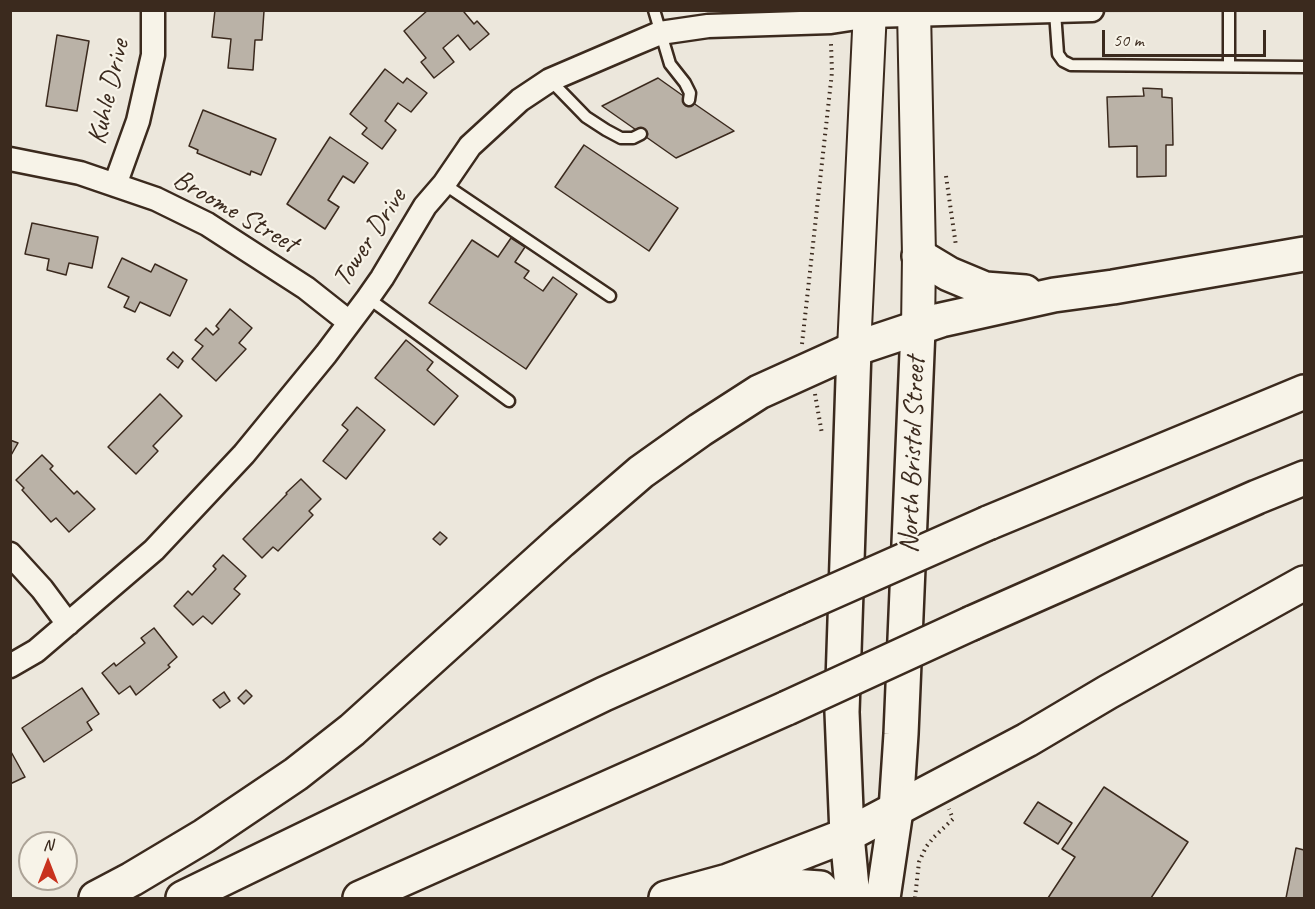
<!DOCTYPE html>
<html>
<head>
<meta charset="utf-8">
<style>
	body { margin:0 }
	#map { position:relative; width:1315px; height:909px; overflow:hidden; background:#ece7dc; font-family:Caveat,sans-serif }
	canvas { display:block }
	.frame { position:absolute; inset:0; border:12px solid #3b2a1e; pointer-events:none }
	.north { position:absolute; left:18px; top:831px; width:60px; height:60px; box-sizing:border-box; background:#f7f3e8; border:2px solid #aca397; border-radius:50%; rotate:0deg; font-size:16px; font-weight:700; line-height:24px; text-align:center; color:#3b2a1e }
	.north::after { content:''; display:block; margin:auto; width:21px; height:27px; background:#c8321e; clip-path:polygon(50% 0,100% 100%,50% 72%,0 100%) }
	.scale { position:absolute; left:1102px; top:30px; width:164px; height:27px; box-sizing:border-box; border:3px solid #3b2a1e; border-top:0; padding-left:8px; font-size:18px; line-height:21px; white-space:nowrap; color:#3b2a1e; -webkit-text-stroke:4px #f7f3e8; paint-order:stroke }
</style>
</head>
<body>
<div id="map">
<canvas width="1315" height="909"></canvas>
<div class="frame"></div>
<div class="north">N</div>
<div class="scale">50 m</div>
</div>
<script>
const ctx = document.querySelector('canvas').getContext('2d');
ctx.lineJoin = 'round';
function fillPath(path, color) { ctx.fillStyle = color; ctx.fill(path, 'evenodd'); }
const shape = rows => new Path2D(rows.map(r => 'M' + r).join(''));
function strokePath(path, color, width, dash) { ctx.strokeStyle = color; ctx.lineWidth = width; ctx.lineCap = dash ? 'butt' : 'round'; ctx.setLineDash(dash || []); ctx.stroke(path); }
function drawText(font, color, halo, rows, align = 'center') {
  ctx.font = font + ' Caveat,sans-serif'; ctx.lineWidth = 4.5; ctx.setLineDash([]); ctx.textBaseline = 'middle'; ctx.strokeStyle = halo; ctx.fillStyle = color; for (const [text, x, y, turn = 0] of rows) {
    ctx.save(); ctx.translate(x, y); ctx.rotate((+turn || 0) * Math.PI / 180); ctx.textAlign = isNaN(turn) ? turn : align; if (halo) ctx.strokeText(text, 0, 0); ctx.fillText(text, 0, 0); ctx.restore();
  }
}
const built = shape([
	[1304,10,943,15,914,11]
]);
const building = shape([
	[215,10,264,11,262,40,255,40,253,70,228,68,231,39,212,37,215,10],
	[428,10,464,10,464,12,474,24,477,21,489,34,470,50,458,35,443,48,454,62,434,78,421,62,426,58,404,31,428,10],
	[57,35,89,41,77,111,46,106,57,35],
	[385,69,403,83,407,78,427,93,411,112,398,103,385,121,396,130,382,149,362,134,367,128,350,114,385,69],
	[658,78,689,100,734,131,676,158,602,106,658,78],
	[1143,88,1162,89,1162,97,1172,98,1173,145,1166,145,1166,176,1137,177,1137,146,1109,147,1107,97,1144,96,1143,88],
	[203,110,276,139,261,175,251,171,250,175,197,153,198,150,189,146,203,110],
	[330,137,368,163,354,183,343,176,328,200,339,207,325,229,287,204,330,137],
	[584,145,678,208,649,251,555,187,584,145],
	[32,223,98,237,92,268,69,263,66,275,47,270,49,259,25,254,32,223],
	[511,238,525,247,515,262,529,271,524,278,543,291,553,277,577,294,526,369,429,303,472,240,498,257,511,238],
	[122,258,151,272,155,264,187,280,170,316,140,302,135,312,124,307,129,297,108,287,122,258],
	[230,309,252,328,239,343,246,349,216,381,192,359,203,346,195,340,206,328,213,335,219,329,216,326,230,309],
	[406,340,433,362,427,370,458,396,434,425,375,378,406,340],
	[173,352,183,361,178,368,167,359,173,352],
	[160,394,182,416,153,446,158,451,136,474,108,447,160,394],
	[357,407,385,430,346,479,323,461,348,430,342,425,357,407],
	[10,440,18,443,10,457,10,440],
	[42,455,53,466,50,469,74,494,77,491,95,509,69,532,56,518,51,522,22,490,24,488,16,480,42,455],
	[301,479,321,499,309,511,313,515,278,551,273,547,262,558,243,539,287,494,286,493,301,479],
	[440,532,447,538,440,545,433,539,440,532],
	[223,555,246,576,234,589,240,594,212,624,203,616,193,625,174,606,188,591,192,595,216,569,213,566,223,555],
	[154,628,177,657,168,665,170,667,136,695,130,686,119,694,102,673,114,663,116,666,145,643,141,638,154,628],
	[82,688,99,714,87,722,92,730,44,762,22,728,82,688],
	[246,690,252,696,244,704,238,698,246,690],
	[224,692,230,701,220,708,213,700,224,692],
	[10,750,25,777,10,784,10,750],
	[1104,787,1188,842,1151,898,1048,898,1075,857,1062,849,1104,787],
	[1038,802,1072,823,1058,844,1024,823,1038,802],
	[1296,848,1304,850,1304,898,1286,898,1296,848]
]);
const path = shape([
	[946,176,956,246],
	[802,344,832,72,831,44],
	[815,394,822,434],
	[915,898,919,862,926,847,934,837,953,819,949,809]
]);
const lane = shape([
	[654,10,670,64,685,83,690,93,689,100],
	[1229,10,1229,65],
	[1055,12,1058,54,1063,61,1071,65,1304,67],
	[550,80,586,117,606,130,621,138,633,138,641,134],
	[444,184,610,296],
	[368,298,509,401]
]);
const street = shape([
	[10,159,80,173,156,199,207,224,306,288,349,322],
	[115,185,138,121,153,55,153,10],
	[10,554,42,589,68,624],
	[10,666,36,651,154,550,244,454,326,354,368,298,382,278,425,206,444,184,470,146,520,100,550,80,634,44,660,33,708,26,831,22,870,16,1092,10]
]);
const secondary = shape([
	[914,10,919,256,918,329],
	[854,349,870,10]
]);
const primary = shape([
	[853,898,847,835,842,712,854,349],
	[883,898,896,810,901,734,918,329]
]);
const highway = shape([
	[919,256,949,274,985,289,1025,292],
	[988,523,1304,392],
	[972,623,1257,497,1304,478],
	[735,882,820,888,829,898],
	[96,898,132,879,204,836,296,774,352,730,561,541,641,472,700,430,759,392,854,349,941,320,1054,295,1113,287,1304,254],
	[183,898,604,694,796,608],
	[360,898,787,708],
	[666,898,728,881,847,835,1027,740,1108,692,1304,583]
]);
const highwayBridge = shape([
	[796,608,988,523],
	[787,708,972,623]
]);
const streetNames = [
	["Kuhle Drive",109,92,-77],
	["Broome Street",235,212,30],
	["Tower Drive",370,238,-57],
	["North Bristol Street",913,455,-88]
];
fillPath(built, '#ddd7cc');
fillPath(building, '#bab2a7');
strokePath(building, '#3b2a1e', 1.5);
strokePath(lane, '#3b2a1e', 15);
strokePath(street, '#3b2a1e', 27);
strokePath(secondary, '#3b2a1e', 36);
strokePath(primary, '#3b2a1e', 38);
strokePath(highway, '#3b2a1e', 38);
strokePath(path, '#3b2a1e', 4, [1.5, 4.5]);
strokePath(lane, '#f7f3e8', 10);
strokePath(street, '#f7f3e8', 22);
strokePath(secondary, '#f7f3e8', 32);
strokePath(primary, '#f7f3e8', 33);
strokePath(highway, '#f7f3e8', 33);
strokePath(highwayBridge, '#3b2a1e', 38, []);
strokePath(highwayBridge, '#f7f3e8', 33);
drawText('28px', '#3b2a1e', '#f7f3e8', streetNames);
</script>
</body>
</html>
